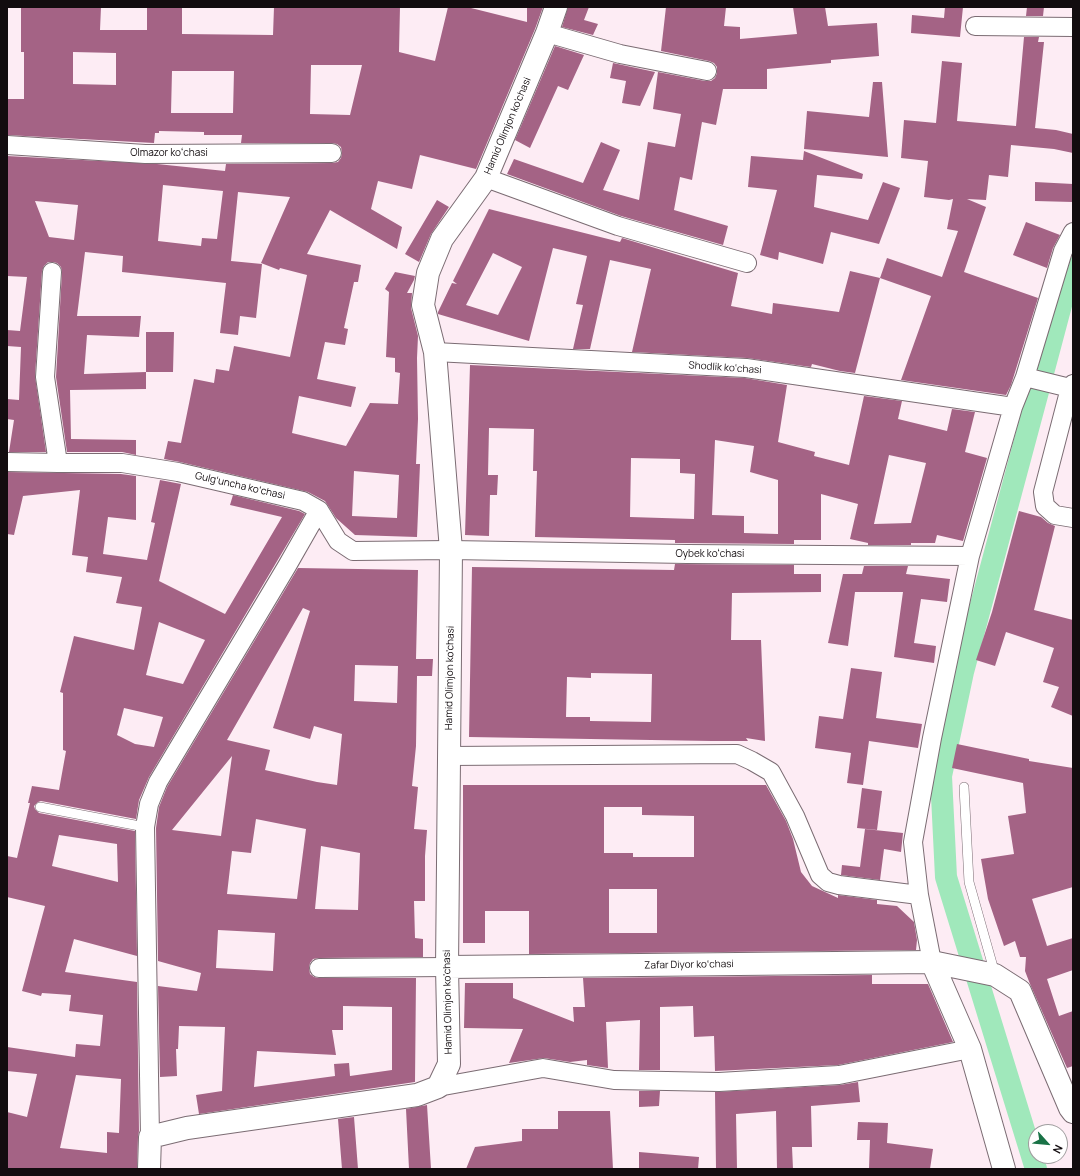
<!DOCTYPE html>
<html>
<head>
<meta charset="utf-8">
<style>
	body { margin:0 }
	#map { position:relative; width:1080px; height:1176px; overflow:hidden; background:#fdecf4; font-family:Manrope,sans-serif }
	canvas { display:block }
	.frame { position:absolute; inset:0; border:8px solid #120c0f; pointer-events:none }
	.north { position:absolute; left:1028px; top:1124px; width:40px; height:40px; box-sizing:border-box; background:#fff; border:1px solid #a09e9f; border-radius:50%; rotate:117deg; font-size:11px; font-weight:700; line-height:16px; text-align:center; color:#120c0f }
	.north::after { content:''; display:block; margin:auto; width:14px; height:18px; background:#197246; clip-path:polygon(50% 0,100% 100%,50% 72%,0 100%) }
</style>
</head>
<body>
<div id="map">
<canvas width="1080" height="1176"></canvas>
<div class="frame"></div>
<div class="north">N</div>
</div>
<script>
const ctx = document.querySelector('canvas').getContext('2d');
ctx.lineJoin = 'round';
const shape = rows => new Path2D(rows.map(r => 'M' + r).join(''));
function strokePath(path, color, width, dash) { ctx.strokeStyle = color; ctx.lineWidth = width; ctx.lineCap = dash ? 'butt' : 'round'; ctx.setLineDash(dash || []); ctx.stroke(path); }
function fillPath(path, color) { ctx.fillStyle = color; ctx.fill(path, 'evenodd'); }
function drawText(font, color, halo, rows, align = 'center') {
  ctx.font = font + ' Manrope,sans-serif'; ctx.lineWidth = 3.5; ctx.setLineDash([]); ctx.textBaseline = 'middle'; ctx.strokeStyle = halo; ctx.fillStyle = color; for (const [text, x, y, turn = 0] of rows) {
    ctx.save(); ctx.translate(x, y); ctx.rotate((+turn || 0) * Math.PI / 180); ctx.textAlign = isNaN(turn) ? turn : align; if (halo) ctx.strokeText(text, 0, 0); ctx.fillText(text, 0, 0); ctx.restore();
  }
}
const canal = shape([
	[1036,1169,946,877,941,776,963,672,1051,343,1069,275,1073,268]
]);
const building = shape([
	[21,7,101,7,100,30,147,30,147,7,182,7,182,34,273,35,274,7,400,7,399,52,435,61,448,7,467,7,527,22,527,7,543,7,535,29,476,169,420,155,412,189,378,181,371,209,402,227,397,249,330,210,307,254,361,265,358,282,354,282,344,328,348,329,345,345,325,342,317,379,356,387,351,407,299,396,292,433,346,446,370,403,398,404,400,373,395,372,395,358,386,357,389,292,385,289,395,272,415,276,414,280,407,293,412,293,411,308,418,336,417,358,418,419,416,464,420,464,417,537,355,535,336,518,325,501,308,492,180,462,164,459,168,441,181,443,194,379,214,383,216,369,229,371,234,346,290,357,307,275,280,268,279,270,261,263,290,197,238,192,231,261,262,264,256,318,240,316,238,335,220,333,226,283,122,272,123,256,85,252,77,316,141,316,139,337,87,335,84,374,146,372,146,389,70,390,71,439,136,440,136,455,122,452,67,452,56,377,62,272,61,267,57,263,53,262,48,262,44,266,42,271,35,376,46,452,9,452,14,420,7,419,7,399,19,400,21,347,7,346,7,330,20,331,27,277,7,276,7,156,157,164,225,171,226,164,332,163,338,162,341,158,342,153,341,147,337,144,332,143,241,143,242,135,204,135,204,132,159,131,159,133,155,133,154,143,7,135,7,99,24,99,24,52,21,52],
	[73,52,116,53,116,85,73,84],
	[311,65,362,65,350,115,310,114],
	[172,71,234,71,233,113,171,113],
	[163,185,223,191,217,239,202,238,201,246,158,241],
	[35,201,78,205,74,240,49,237],
	[354,471,399,475,397,518,352,516],
	[568,7,589,7,584,20,598,24,593,35,562,27],
	[666,7,726,7,724,26,740,27,740,39,797,34,793,7,825,7,828,26,877,23,879,56,831,60,831,63,767,69,767,89,723,89,716,125,702,122,692,180,680,177,674,210,728,226,723,245,621,216,507,174,514,159,583,183,601,142,620,150,603,190,639,200,648,142,675,147,681,114,653,109,658,72,705,81,711,81,715,78,717,73,717,67,714,63,709,61,661,51],
	[945,7,963,7,960,37,911,33,912,15,944,18],
	[1027,7,1044,7,1043,16,1026,16],
	[1024,37,1039,37,1038,42,1044,42,1035,128,1056,130,1073,134,1073,153,1054,149,1011,145,1008,177,989,175,986,200,967,199,986,207,964,272,1038,298,1011,385,1006,395,901,380,931,296,880,278,887,258,942,277,958,231,947,229,953,199,949,200,924,197,928,161,901,158,904,120,936,123,942,61,962,63,957,121,1016,126],
	[555,46,584,55,568,90,558,86,530,148,515,140],
	[613,63,655,72,640,106,622,103,626,81,610,78],
	[873,82,882,82,888,157,804,149,807,111,869,117],
	[804,151,863,174,862,179,817,175,814,207,868,220,883,182,900,188,879,244,831,232,823,264,779,252,778,260,760,255,777,190,748,187,751,156,803,160],
	[1035,182,1073,184,1073,202,1035,201],
	[437,200,449,207,431,234,419,262,405,254],
	[489,209,620,242,622,238,738,273,731,306,772,314,773,303,839,312,850,271,880,278,855,373,840,371,812,364,811,367,747,358,632,352,651,269,610,260,590,349,573,349,583,305,576,304,587,256,553,248,529,341,438,314,438,312,452,283,457,284,453,281],
	[493,253,522,267,498,315,466,305],
	[1026,222,1060,235,1053,248,1047,268,1013,255],
	[146,332,174,332,173,372,146,372],
	[470,365,745,378,787,385,778,442,815,452,814,456,849,465,864,396,902,401,898,419,947,431,952,409,975,412,965,452,987,458,963,541,937,535,935,543,911,543,911,545,868,545,868,543,850,539,858,504,821,494,821,540,794,540,794,544,675,543,675,540,535,537,537,471,533,471,534,429,489,428,488,475,498,475,497,495,490,495,489,536,465,535],
	[715,440,754,446,750,472,778,480,778,534,744,533,744,516,712,515],
	[889,455,926,463,911,523,874,524],
	[631,458,680,459,680,473,695,474,694,519,630,517],
	[7,472,121,474,136,476,136,520,108,517,103,554,147,560,155,523,151,522,160,480,181,484,159,581,225,614,282,517,230,505,233,495,299,511,305,514,149,777,139,800,136,819,41,801,38,802,34,806,35,809,39,813,135,831,137,956,74,939,65,972,137,982,139,1131,138,1137,137,1169,7,1169,7,1112,27,1117,37,1074,7,1071,7,1047,75,1057,76,1044,100,1046,103,1015,69,1011,71,995,42,993,41,996,22,991,45,906,7,897,7,856,17,858,30,803,28,803,32,786,59,790,66,751,63,750,63,693,60,692,74,636,134,650,142,607,116,603,122,577,86,572,88,557,72,555,80,490,23,496,14,535,7,534],
	[159,622,205,640,183,684,146,675],
	[124,708,163,717,154,747,135,744,117,735],
	[59,835,117,844,118,882,52,866],
	[76,1075,121,1079,119,1133,107,1132,107,1153,60,1148],
	[1019,511,1041,517,1048,523,1055,526,1034,610,1073,620,1073,716,1051,707,1059,687,1043,682,1054,648,1006,632,995,666,976,660,992,612],
	[675,564,794,565,794,574,821,574,821,592,732,593,731,640,761,640,765,741,746,738,748,741,712,741,469,737,472,567,674,570],
	[591,673,652,674,651,722,590,721,590,717,566,717,567,677,591,678],
	[864,566,908,566,906,574,950,579,947,602,921,599,914,643,936,646,934,663,894,657,903,592,855,592,848,646,828,643,843,574,862,574],
	[298,568,418,570,416,659,433,659,432,676,417,676,416,746,412,786,418,787,414,829,427,830,425,856,425,901,414,901,415,938,423,939,423,957,319,958,313,959,310,963,309,968,310,974,314,977,319,978,416,978,415,1082,199,1114,196,1095,222,1091,225,1027,179,1026,178,1049,176,1049,177,1076,160,1077,158,986,197,991,201,973,158,961,156,828,159,807,167,787],
	[303,608,310,611,273,728,310,739,314,726,342,734,337,785,317,782,265,770,270,750,227,740],
	[355,665,398,666,397,703,354,701],
	[232,756,221,836,172,830],
	[256,819,306,829,297,899,227,894,232,851,251,853],
	[321,846,360,853,358,910,315,909],
	[218,930,275,933,273,971,216,968],
	[343,1006,392,1007,392,1070,350,1076,349,1063,334,1064,335,1076,254,1087,257,1051,336,1055,332,1030,343,1030],
	[851,668,882,672,876,718,922,724,918,748,869,741,863,785,847,783,851,753,815,748,819,716,843,719],
	[957,744,1029,759,1029,761,1073,768,1073,887,1032,899,1047,946,1073,938,1073,970,1047,979,1059,1016,1073,1011,1073,1066,1067,1068,1030,984,1025,971,1026,957,1020,957,1015,941,1004,946,988,899,981,859,1014,854,1008,816,1026,813,1023,783,952,768],
	[463,785,766,785,786,821,793,839,801,872,812,886,838,898,838,895,877,900,877,904,897,906,914,922,917,940,916,950,529,954,529,911,485,911,485,943,463,943],
	[604,807,642,807,642,815,694,816,694,857,633,857,633,853,604,853],
	[609,889,657,889,657,933,609,933],
	[862,788,882,791,877,830,857,828],
	[865,829,903,833,901,852,884,849,880,880,841,875,842,865,860,867],
	[872,975,872,984,928,984,953,1042,838,1065,715,1071,714,1036,694,1037,693,1006,660,1007,660,1070,639,1070,640,1020,606,1022,608,1068,587,1065,587,1060,570,1062,544,1058,509,1063,523,1029,464,1028,465,983,513,983,513,998,574,1022,573,1007,585,1007,583,978],
	[858,1082,860,1102,811,1106,812,1147,792,1147,793,1169,777,1169,776,1111,736,1114,737,1169,716,1169,715,1092,840,1085],
	[639,1091,660,1091,659,1106,639,1107],
	[427,1105,431,1169,409,1169,406,1109],
	[558,1111,610,1111,613,1169,466,1169,475,1147,522,1141,522,1129,558,1129],
	[354,1117,358,1169,342,1169,338,1119],
	[858,1122,888,1123,887,1143,933,1149,930,1169,869,1169,870,1140,857,1140],
	[639,1152,699,1157,698,1169,639,1169]
]);
const lane = shape([
	[964,787,969,882,995,974],
	[40,807,145,827]
]);
const street = shape([
	[975,26,1073,27],
	[547,33,620,54,707,71],
	[7,145,145,154,332,153],
	[486,178,618,226,747,263],
	[52,272,45,377,58,463],
	[435,352,746,368,1013,407],
	[1025,377,1070,388],
	[1073,384,1070,388,1043,492,1045,506,1055,515,1073,518],
	[7,462,58,463,122,463,178,472,303,501,319,510,338,541,353,551,451,550,687,554,970,556],
	[448,756,737,754,752,761,771,772,795,816,820,875,828,882,839,885,919,895],
	[932,962,919,895,913,842,932,738,970,556,1013,407,1025,377,1063,251,1073,232],
	[319,968,447,967],
	[438,1087,543,1068,614,1080,719,1082,839,1075,970,1049],
	[150,1137,145,827,149,804,158,782,287,566,319,510]
]);
const secondary = shape([
	[932,962,970,1049,1004,1169],
	[447,967,932,962,995,975,1020,991,1070,1108,1073,1112],
	[149,1169,150,1137,187,1128,417,1095,438,1087,449,1064,447,967,451,550,435,352,423,305,428,273,442,239,486,178,547,33,556,7]
]);
const streetNames = [
	["Hamid Olimjon ko'chasi",508,126,-67],
	["Olmazor koʻchasi",169,153],
	["Shodlik ko‘chasi",725,368,4],
	["Gulgʻuncha koʻchasi",240,486,13],
	["Oybek koʻchasi",710,554],
	["Hamid Olimjon ko'chasi",450,678,-89],
	["Zafar Diyor koʻchasi",689,965,-1],
	["Hamid Olimjon ko'chasi",448,1002,-91]
];
strokePath(canal, '#a0e8bb', 22);
fillPath(building, '#a46385');
strokePath(lane, '#7b6c73', 10);
strokePath(street, '#7b6c73', 20);
strokePath(secondary, '#7b6c73', 24);
strokePath(lane, '#fff', 9);
strokePath(street, '#fff', 18);
strokePath(secondary, '#fff', 22);
drawText('10px', '#120c0f', '#fff', streetNames);
</script>
</body>
</html>
